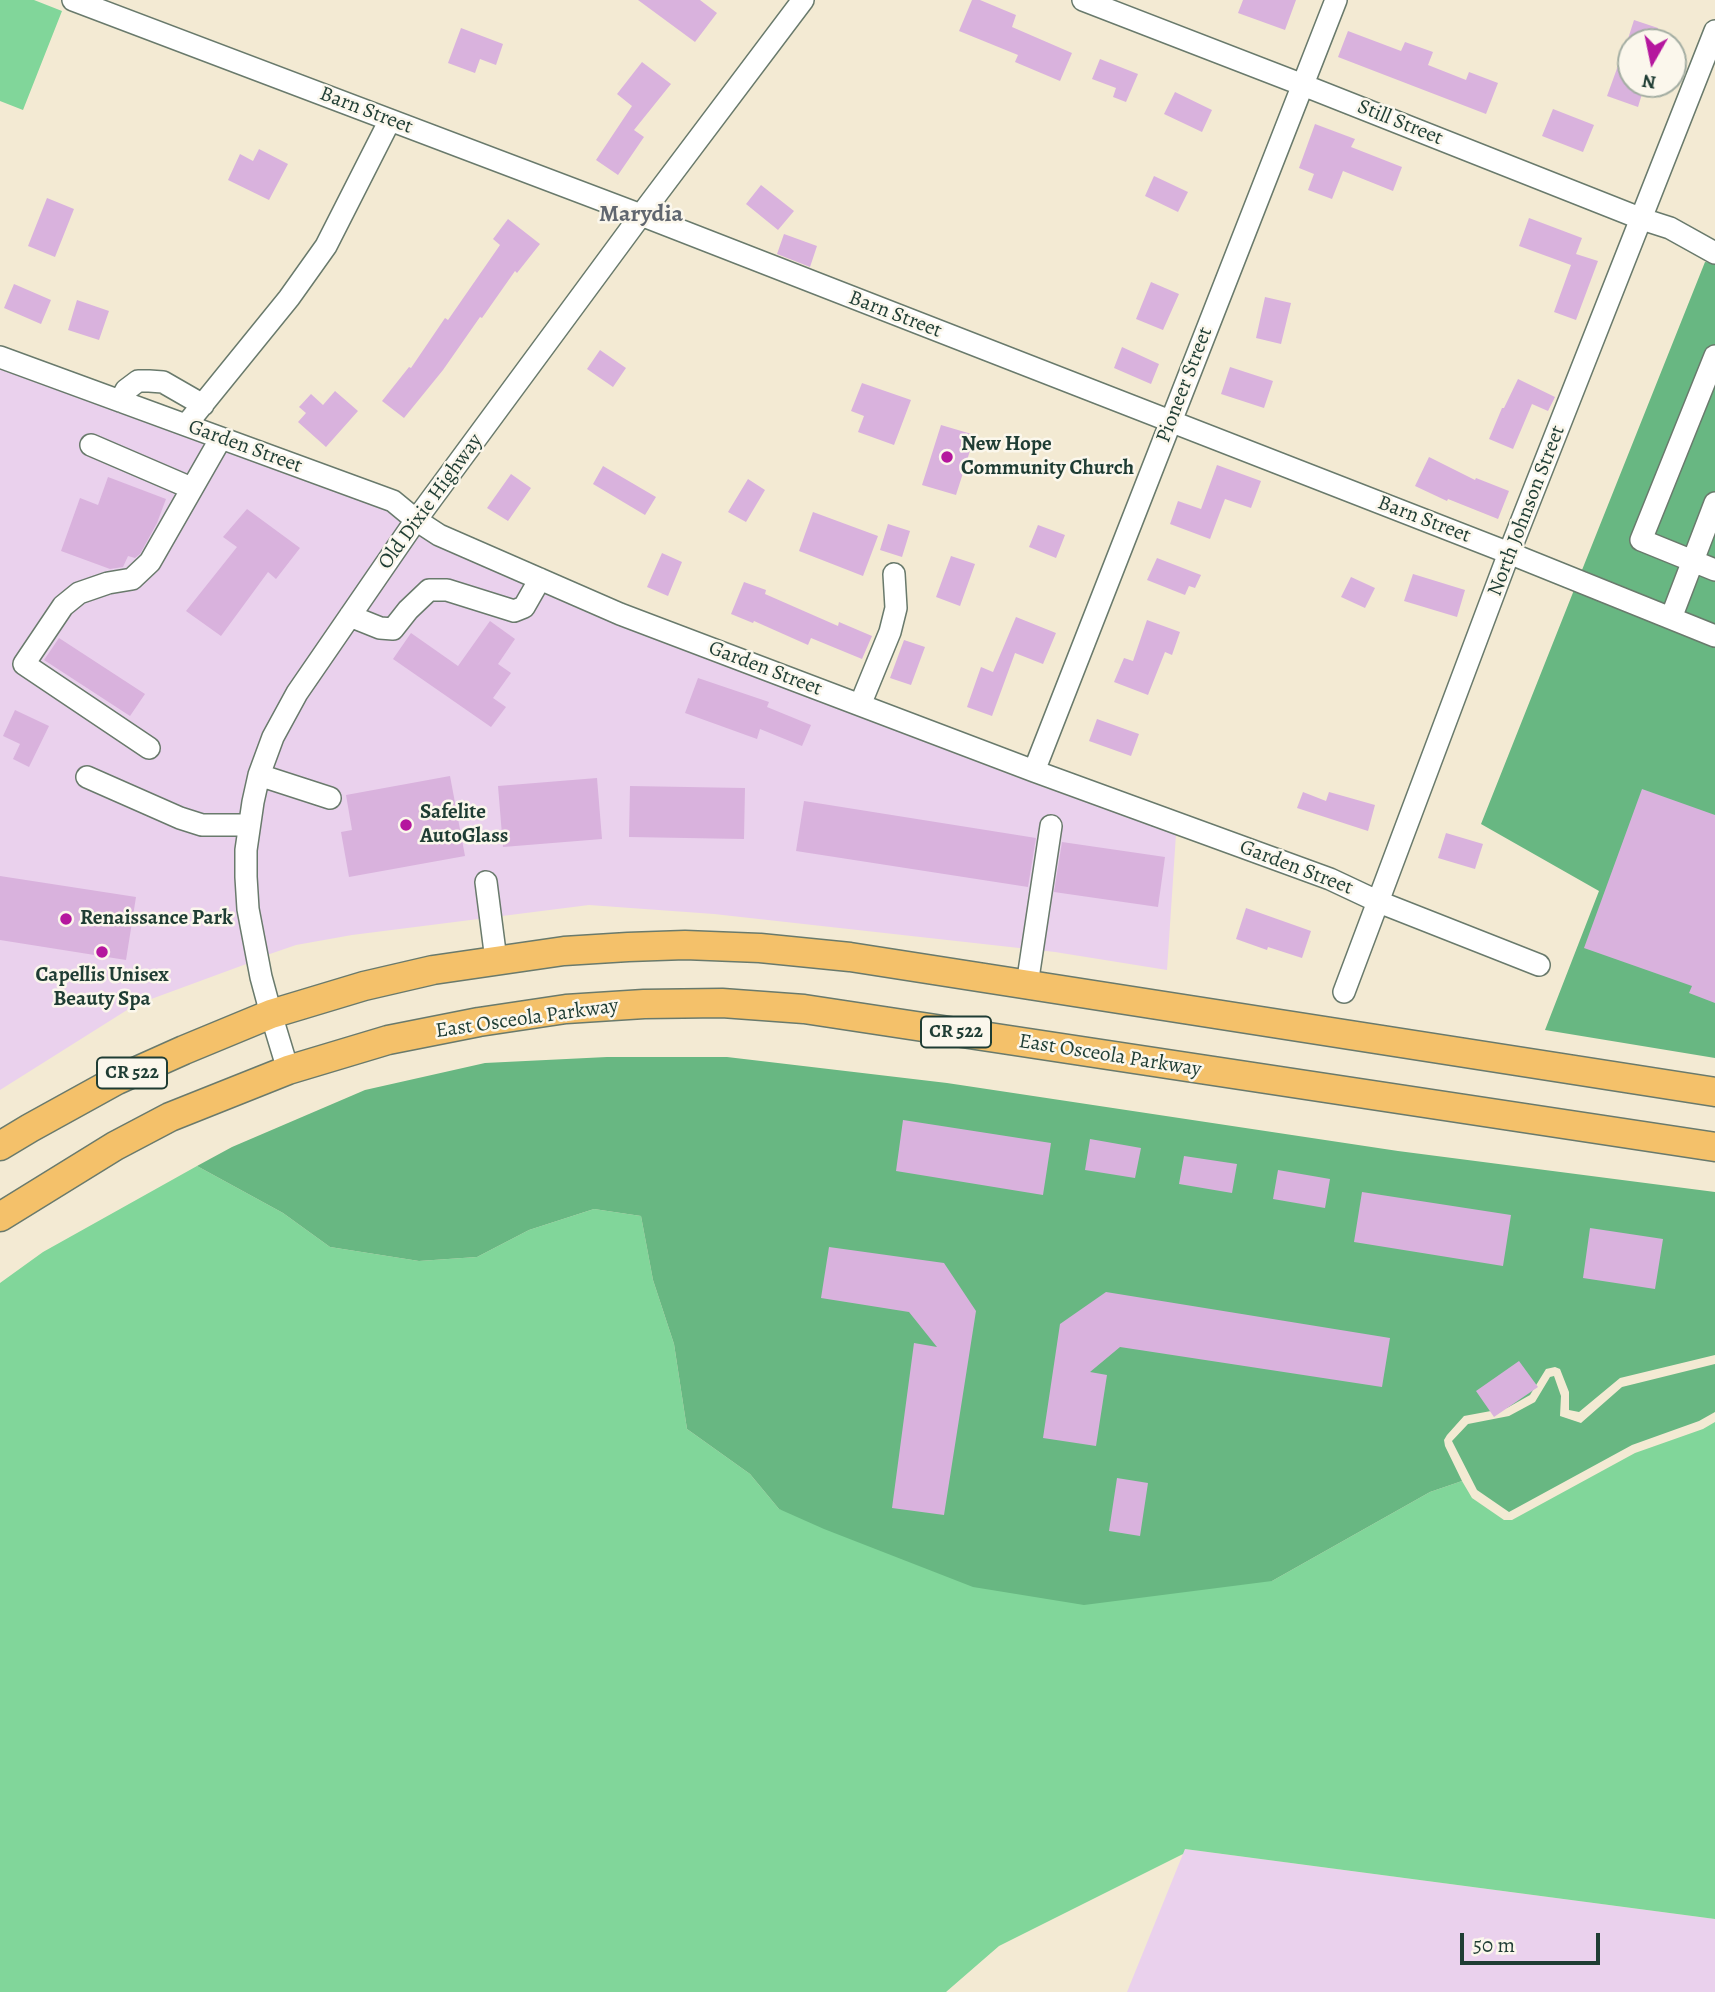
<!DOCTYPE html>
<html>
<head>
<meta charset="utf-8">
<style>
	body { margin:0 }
	#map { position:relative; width:1715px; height:1992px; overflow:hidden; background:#f3ead3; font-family:Alegreya,serif }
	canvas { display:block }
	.north { position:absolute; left:1617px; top:28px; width:70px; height:70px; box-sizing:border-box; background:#fbf7ec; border:2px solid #a3ada2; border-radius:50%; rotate:189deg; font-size:19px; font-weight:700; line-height:28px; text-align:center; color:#1f3d34 }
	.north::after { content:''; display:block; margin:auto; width:24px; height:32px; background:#b5179e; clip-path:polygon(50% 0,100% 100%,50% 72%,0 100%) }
	.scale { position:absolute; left:1460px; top:1933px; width:140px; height:32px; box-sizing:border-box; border:4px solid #1f3d34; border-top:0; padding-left:9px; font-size:21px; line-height:24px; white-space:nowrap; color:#1f3d34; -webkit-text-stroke:5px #fbf7ec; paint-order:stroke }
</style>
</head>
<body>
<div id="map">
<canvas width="1715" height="1992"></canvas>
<div class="north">N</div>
<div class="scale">50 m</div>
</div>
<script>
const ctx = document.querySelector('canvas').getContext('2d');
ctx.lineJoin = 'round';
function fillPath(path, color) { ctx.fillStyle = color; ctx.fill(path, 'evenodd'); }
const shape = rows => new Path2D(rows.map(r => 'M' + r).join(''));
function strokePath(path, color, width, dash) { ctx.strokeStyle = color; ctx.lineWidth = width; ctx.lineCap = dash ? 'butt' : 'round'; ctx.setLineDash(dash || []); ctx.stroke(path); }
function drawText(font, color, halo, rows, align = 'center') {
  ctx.font = font + ' Alegreya,serif'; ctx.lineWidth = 5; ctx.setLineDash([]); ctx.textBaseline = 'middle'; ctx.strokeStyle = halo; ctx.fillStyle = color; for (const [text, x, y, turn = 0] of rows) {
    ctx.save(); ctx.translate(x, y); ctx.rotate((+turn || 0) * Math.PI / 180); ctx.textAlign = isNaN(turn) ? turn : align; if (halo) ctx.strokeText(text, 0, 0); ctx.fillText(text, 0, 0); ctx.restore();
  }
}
const built = shape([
	[0,369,388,511,402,523,240,814,237,834,237,902,249,963,135,1005,0,1090],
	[418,534,435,545,617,624,1038,785,1176,834,1167,970,1055,952,714,914,589,905,352,935,296,945,267,955,258,907,255,850,258,827,268,778,282,742,305,699],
	[1185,1849,1715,1919,1715,1992,1127,1992]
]);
const green = shape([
	[0,0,34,0,62,11,23,110,0,101],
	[197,1166,283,1213,330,1247,419,1261,477,1257,529,1230,594,1209,641,1216,653,1280,674,1344,687,1429,750,1474,779,1509,1272,1581,1430,1492,1462,1481,1472,1498,1504,1520,1512,1520,1635,1453,1703,1429,1715,1422,1715,1919,1185,1849,1183,1854,999,1946,946,1992,0,1992,0,1283,43,1252]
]);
const forest = shape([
	[1705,262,1715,263,1715,624,1582,570],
	[1574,590,1715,648,1715,1058,1545,1030,1599,891,1481,824],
	[607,1057,727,1057,947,1083,1398,1151,1715,1192,1715,1355,1620,1378,1579,1412,1569,1410,1569,1392,1560,1369,1555,1367,1546,1369,1530,1395,1507,1408,1464,1416,1447,1435,1444,1440,1445,1446,1462,1481,1430,1492,1272,1581,1084,1605,973,1587,824,1529,779,1509,750,1474,687,1429,674,1344,653,1280,641,1216,594,1209,529,1230,477,1257,419,1261,330,1247,283,1213,197,1166,232,1147,365,1090,485,1063],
	[1715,1364,1715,1412,1699,1421,1632,1445,1509,1512,1477,1490,1452,1441,1468,1424,1509,1416,1535,1402,1550,1377,1554,1376,1561,1396,1560,1416,1581,1423,1622,1387]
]);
const building = shape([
	[638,0,700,0,717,13,695,42],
	[972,0,980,0,1016,15,1012,27,1072,53,1060,81,1015,62,1018,55,959,31],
	[1243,0,1296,0,1285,30,1238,13],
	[1634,20,1658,28,1654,42,1627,42],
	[461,28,503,44,496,65,480,59,475,73,448,63],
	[1348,31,1401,51,1405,42,1433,52,1428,65,1466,80,1469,72,1498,83,1486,114,1338,57],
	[1100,59,1138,74,1126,102,1113,97,1116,88,1092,79],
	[642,62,671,84,634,130,644,137,618,175,596,160,632,106,617,94],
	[1619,63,1631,67,1631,84,1645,84,1638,107,1607,96],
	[1175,92,1212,110,1202,132,1164,114],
	[1553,109,1594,125,1583,152,1542,136],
	[1315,124,1355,139,1351,147,1402,167,1393,191,1343,171,1332,199,1308,190,1314,174,1299,168],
	[259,149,288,164,269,200,228,180,240,154,253,161],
	[1154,176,1188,192,1178,212,1145,196],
	[761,185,794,211,778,230,746,204],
	[47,198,74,209,55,257,28,246],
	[1529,218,1582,238,1576,254,1598,261,1576,320,1554,312,1571,265,1519,246],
	[508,219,540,244,517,273,515,271,482,318,480,317,443,370,404,418,382,401,409,367,411,368,445,318,448,320,500,245,493,239],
	[784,234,817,246,810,267,777,254],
	[1151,282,1179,294,1163,330,1136,319],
	[14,284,51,300,41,324,4,308],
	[1265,297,1291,303,1281,344,1256,338],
	[77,300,109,311,99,340,68,330],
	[1122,347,1159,364,1151,384,1114,368],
	[600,350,626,368,613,387,587,369],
	[1230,367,1273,381,1264,408,1221,394],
	[1518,379,1555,397,1548,411,1532,404,1513,449,1489,439,1502,408,1504,408],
	[862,383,911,400,894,445,858,432,864,416,851,411],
	[335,391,358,411,326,447,298,422,306,413,299,407,311,394,323,405],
	[941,425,975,435,956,495,922,485],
	[1429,457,1475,480,1476,478,1509,491,1498,519,1448,499,1447,501,1415,486],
	[1217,465,1261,481,1251,508,1225,499,1210,539,1170,524,1178,501,1201,509],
	[603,466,656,497,645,515,593,484],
	[511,474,531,488,508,521,487,508],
	[108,477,166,499,157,523,140,554,135,558,128,556,123,567,110,569,61,551,80,498,98,505],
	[748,479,765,490,746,522,728,512],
	[247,509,300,548,276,579,268,572,221,636,186,611,237,547,223,537],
	[813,512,878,536,863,576,799,551],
	[888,524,910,531,902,557,880,550],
	[1038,525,1065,535,1056,558,1029,547],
	[662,553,682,562,668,596,647,587],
	[951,556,975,564,960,606,936,597],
	[1157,558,1201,575,1195,588,1189,586,1185,595,1147,580],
	[1413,574,1465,590,1457,617,1404,601],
	[1351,577,1375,588,1365,608,1341,597],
	[744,582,766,590,765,594,838,626,839,622,872,636,862,659,811,638,808,645,754,621,753,623,731,614],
	[1016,617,1056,633,1043,664,1015,653,992,716,967,707,981,667,993,672],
	[1147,620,1180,632,1172,655,1165,652,1148,695,1114,682,1124,658,1133,661],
	[490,621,515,639,498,664,511,673,493,698,506,707,491,727,393,659,411,633,458,666],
	[59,638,145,694,130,716,44,660],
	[904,640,925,647,911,685,890,678],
	[698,678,769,702,767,707,811,725,802,746,760,729,757,739,685,713],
	[15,710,49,726,29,767,13,759,20,744,3,736],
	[1097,719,1139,734,1131,756,1089,741],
	[450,776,465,856,349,877,341,832,352,830,346,795],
	[597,778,602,839,503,847,498,786],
	[630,786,745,788,744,839,629,837],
	[1642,789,1715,815,1715,1003,1689,993,1692,986,1584,948],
	[1303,792,1326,801,1329,792,1375,805,1368,831,1297,808],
	[804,801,1036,838,1028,887,796,851],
	[1446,833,1483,844,1475,869,1438,858],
	[1062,842,1165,857,1158,907,1054,892],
	[0,876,136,897,126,960,0,940],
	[1246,908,1311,931,1302,958,1268,947,1267,950,1236,939],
	[903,1120,1051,1143,1043,1195,896,1171],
	[1090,1139,1141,1148,1135,1178,1085,1170],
	[1184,1156,1237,1164,1232,1193,1179,1184],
	[1278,1170,1330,1179,1325,1208,1273,1199],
	[1362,1192,1511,1215,1503,1266,1354,1242],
	[1590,1228,1663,1239,1655,1289,1583,1278],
	[829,1247,944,1263,976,1311,944,1515,892,1508,914,1343,937,1347,909,1312,821,1298],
	[1106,1292,1390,1338,1382,1387,1120,1347,1090,1372,1107,1375,1096,1446,1043,1438,1060,1324],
	[1519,1361,1538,1387,1494,1417,1476,1391],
	[1117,1478,1148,1483,1140,1536,1109,1531]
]);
const minor = shape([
	[73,0,641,215,1509,553,1715,636],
	[1083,0,1303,85,1642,219,1670,228,1715,253],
	[1715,356,1641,540,1715,570],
	[0,357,393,501,416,520,439,535,620,614,1034,771,1330,879,1379,902,1539,965],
	[120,401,126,390,138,381,149,381,163,382,203,405],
	[186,425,289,298,326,246,390,120],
	[91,445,191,488],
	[350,616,380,628,393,629,408,610,429,590,447,590,514,611,524,607,540,579],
	[1671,618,1715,503],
	[860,705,890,632,896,608,894,574],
	[149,748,24,664,63,606,79,593,108,583,132,579,150,562,221,438],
	[1034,771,1336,0],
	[259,775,330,798],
	[87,777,180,818,202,825,248,825],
	[486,882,496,960],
	[1027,985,1051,826],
	[1344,992,1509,553,1715,31],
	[288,1070,271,1014,261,977,248,909,246,877,246,850,253,802,259,775,273,737,297,693,416,520,641,215,803,0]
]);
const major = shape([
	[0,1146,30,1128,117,1080,184,1050,271,1014,364,986,433,970,564,951,628,947,685,945,760,948,850,957,1715,1092],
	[0,1217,115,1146,170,1117,288,1070,388,1040,479,1022,566,1009,644,1004,722,1003,804,1009,1715,1147]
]);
const markers = [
	[947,457,7,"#b5179e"],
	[406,825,7,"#b5179e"],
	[66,919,7,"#b5179e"],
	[102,952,7,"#b5179e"]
];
const shields = [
	[956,1032,70],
	[132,1073,70]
];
const shieldNames = [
	["CR 522",956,1032],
	["CR 522",132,1073]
];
const streetNames = [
	["Barn Street",366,111,21],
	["Still Street",1400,123,22],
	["Barn Street",895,315,21],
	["Pioneer Street",1185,385,-69],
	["Garden Street",245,447,20],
	["Old Dixie Highway",431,502,-54],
	["North Johnson Street",1527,511,-69],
	["Barn Street",1424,520,21],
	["Garden Street",765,669,21],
	["Garden Street",1296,868,21],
	["East Osceola Parkway",527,1019,-8],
	["East Osceola Parkway",1110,1056,9]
];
const poiNames = [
	["New Hope",961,445],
	["Community Church",961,469],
	["Safelite",420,813],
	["AutoGlass",420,837],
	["Renaissance Park",80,919],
	["Capellis Unisex",102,976,"center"],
	["Beauty Spa",102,1000,"center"]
];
const quarterNames = [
	["Marydia",641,215]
];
fillPath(built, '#ead1ed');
fillPath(green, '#81d69a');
fillPath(forest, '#68b782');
fillPath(building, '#d9b2dd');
strokePath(minor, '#697a6c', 24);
strokePath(major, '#697a6c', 31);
strokePath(minor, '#fff', 21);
strokePath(major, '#f4c16a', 28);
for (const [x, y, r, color] of markers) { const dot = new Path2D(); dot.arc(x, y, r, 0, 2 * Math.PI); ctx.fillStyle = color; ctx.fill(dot); strokePath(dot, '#fbf7ec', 2.5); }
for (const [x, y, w] of shields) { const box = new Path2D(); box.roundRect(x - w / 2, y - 15.5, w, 31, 5); ctx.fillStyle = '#fbf7ec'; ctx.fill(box); strokePath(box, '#1f3d34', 2); }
drawText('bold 19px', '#1f3d34', null, shieldNames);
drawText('21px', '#1f3d34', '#fbf7ec', streetNames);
drawText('bold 21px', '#1f3d34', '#fbf7ec', poiNames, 'left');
drawText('bold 24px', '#60666f', '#fbf7ec', quarterNames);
</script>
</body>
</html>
